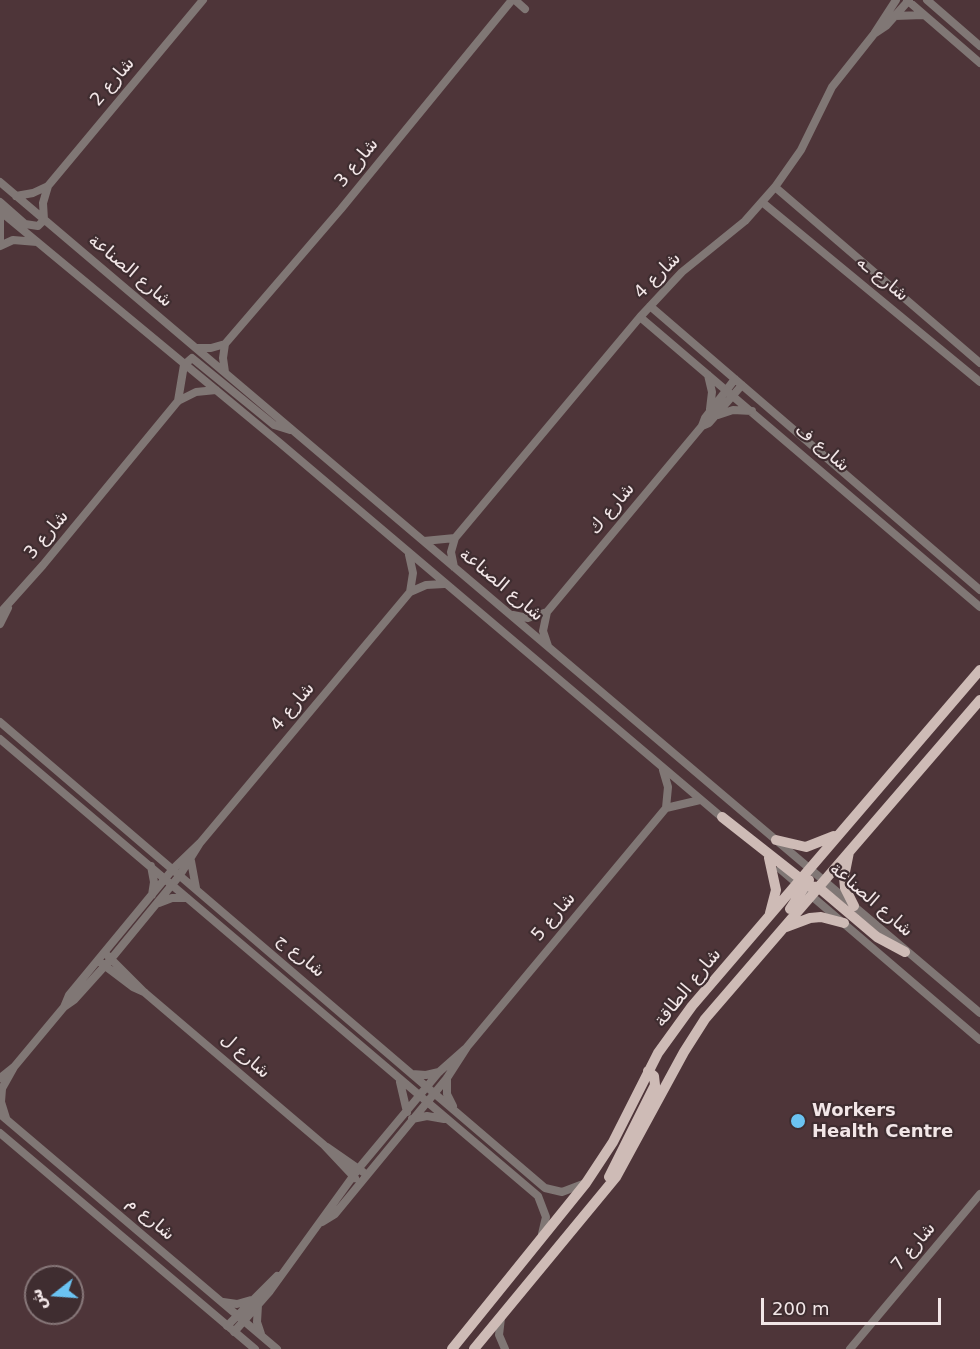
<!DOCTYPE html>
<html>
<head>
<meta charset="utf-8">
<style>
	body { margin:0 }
	#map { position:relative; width:980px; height:1349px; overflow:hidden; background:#3f2d30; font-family:"DejaVu Sans",Cairo,sans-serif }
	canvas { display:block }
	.north { position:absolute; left:24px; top:1265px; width:60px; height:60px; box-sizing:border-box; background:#3f2d30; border:2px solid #877779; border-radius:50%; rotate:253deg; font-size:16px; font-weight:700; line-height:24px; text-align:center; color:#f2e6e7 }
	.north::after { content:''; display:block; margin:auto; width:21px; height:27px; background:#6bc3f2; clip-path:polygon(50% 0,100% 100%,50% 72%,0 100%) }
	.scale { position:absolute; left:761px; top:1298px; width:180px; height:27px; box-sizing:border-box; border:3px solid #f2e6e7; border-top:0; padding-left:8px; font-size:18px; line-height:21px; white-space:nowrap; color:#f2e6e7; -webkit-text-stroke:4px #3f2d30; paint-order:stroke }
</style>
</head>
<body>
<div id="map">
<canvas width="980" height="1349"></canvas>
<div class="north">ش</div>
<div class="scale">200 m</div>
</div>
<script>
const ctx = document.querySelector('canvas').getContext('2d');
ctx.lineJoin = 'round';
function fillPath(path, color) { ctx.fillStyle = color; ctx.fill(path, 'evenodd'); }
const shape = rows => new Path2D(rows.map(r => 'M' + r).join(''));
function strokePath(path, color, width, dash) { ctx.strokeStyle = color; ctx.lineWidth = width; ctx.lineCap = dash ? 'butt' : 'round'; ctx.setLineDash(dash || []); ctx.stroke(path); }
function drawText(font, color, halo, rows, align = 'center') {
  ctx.font = font + ' "DejaVu Sans",Cairo,sans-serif'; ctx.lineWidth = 4.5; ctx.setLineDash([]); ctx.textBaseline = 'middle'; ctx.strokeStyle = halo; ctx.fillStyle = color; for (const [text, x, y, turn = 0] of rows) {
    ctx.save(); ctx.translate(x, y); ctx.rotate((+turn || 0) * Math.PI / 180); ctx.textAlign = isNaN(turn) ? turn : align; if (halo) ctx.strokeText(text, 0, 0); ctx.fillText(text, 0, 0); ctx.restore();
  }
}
const built = shape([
	[0,0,980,0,980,1349,0,1349],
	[36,1277,72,1277,72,1313,36,1313]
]);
const minor = shape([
	[515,0,525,9],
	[907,0,980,63],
	[927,0,980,46],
	[895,16,923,15],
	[874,34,886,26,909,0],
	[0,182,980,1013],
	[775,187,980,363],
	[16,196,33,193,48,186,203,0],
	[0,202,25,224,38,226,44,220,43,203,48,186],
	[762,202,980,382],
	[0,211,280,443,725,820],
	[0,215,0,241],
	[0,246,13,240,37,242],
	[650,306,980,590],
	[640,317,980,607],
	[197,348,211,348,225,344],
	[225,372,223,358,225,344,341,209,512,0],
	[708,375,712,392,710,409],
	[178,401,184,365,192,358,274,425,290,430],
	[718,415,733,410,752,411],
	[702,426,709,423,742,385],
	[424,541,455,538],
	[409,555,413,573,410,592],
	[454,567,451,552,455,538,640,317,682,272,745,221,775,187,801,150,832,87,874,34,896,0],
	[547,612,543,631,548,646],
	[0,613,43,565,178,401,196,392,216,390],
	[513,615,528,618,547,612,702,426,705,418,735,379],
	[0,624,8,608],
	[0,722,545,1188,562,1192,583,1184],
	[0,739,538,1196,546,1217,542,1234],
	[666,808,700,800],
	[191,861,196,888],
	[151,866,154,882,152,895],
	[780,869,980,1040],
	[159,903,172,898,187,898],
	[105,953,144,992,324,1145,355,1178],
	[100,962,133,987,144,992],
	[64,1007,69,995,173,869,200,843,410,592,426,585,444,584],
	[412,1074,426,1075,439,1072],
	[0,1078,14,1067,64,1007,74,1000,111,959,180,875,200,843],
	[447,1078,447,1094,453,1106],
	[400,1082,407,1112],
	[2,1089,1,1102,6,1118],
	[0,1092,14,1067],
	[0,1114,277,1349],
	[412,1119,427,1116,444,1119],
	[0,1133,255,1349],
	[327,1147,363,1172],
	[322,1222,335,1214,447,1078,467,1047,666,808,668,787,663,770],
	[223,1302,237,1304,251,1300],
	[258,1305,257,1322,261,1334],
	[501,1318,499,1335,505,1349],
	[227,1326,277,1276],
	[234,1332,270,1291,359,1168,439,1072,465,1049],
	[850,1349,980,1194]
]);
const major = shape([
	[722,817,802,880,808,882],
	[776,840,806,847,834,836],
	[849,852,844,877,845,888,854,906],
	[769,858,776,890,770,913],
	[798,885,818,887,877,937,905,952],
	[790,909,809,880],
	[786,927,810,918,821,917,844,923],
	[609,1177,655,1085,654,1076,648,1071],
	[452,1349,586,1183,613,1142,658,1053,692,1006,980,670],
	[474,1349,616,1177,684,1052,705,1019,980,700]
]);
const markers = [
	[798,1121,8,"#6bc3f2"]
];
const streetNames = [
	["شارع 2",113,82,-50],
	["شارع 3",357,163,-51],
	["شارع الصناعة",130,271,40],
	["شارع 4",658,276,-45],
	["شارع ـه",882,279,39],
	["شارع ف",822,448,40],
	["شارع ك",612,509,-50],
	["شارع 3",47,535,-50],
	["شارع الصناعة",501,585,40],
	["شارع 4",293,707,-50],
	["شارع الصناعة",871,900,41],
	["شارع 5",554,917,-50],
	["شارع ج",300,956,40],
	["شارع الطاقة",688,988,-51],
	["شارع ل",245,1056,41],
	["شارع م",150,1219,40],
	["شارع 7",914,1247,-50]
];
const poiNames = [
	["Workers",812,1111],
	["Health Centre",812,1132]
];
fillPath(built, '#4e3539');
strokePath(minor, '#807775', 8);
strokePath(major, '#cebbb6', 10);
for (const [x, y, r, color] of markers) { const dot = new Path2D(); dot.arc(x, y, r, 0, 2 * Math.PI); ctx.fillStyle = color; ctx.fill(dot); strokePath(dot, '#3f2d30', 2); }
drawText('18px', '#f2e6e7', '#3f2d30', streetNames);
drawText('bold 18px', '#f2e6e7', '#3f2d30', poiNames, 'left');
</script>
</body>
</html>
